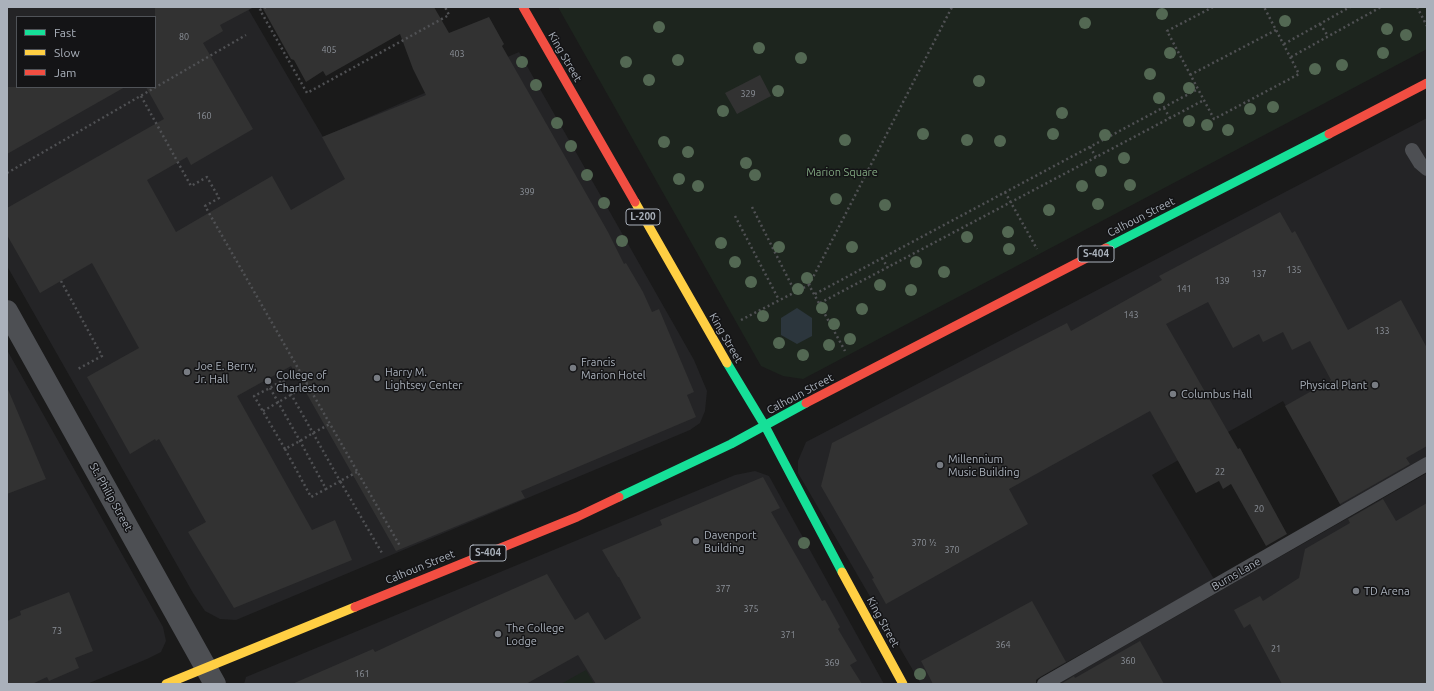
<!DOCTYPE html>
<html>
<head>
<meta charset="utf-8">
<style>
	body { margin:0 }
	#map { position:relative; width:1434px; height:691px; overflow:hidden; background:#1a1a1a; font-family:Ubuntu,sans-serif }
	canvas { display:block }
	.frame { position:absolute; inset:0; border:8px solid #aab1bb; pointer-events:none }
	.legend { position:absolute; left:16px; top:16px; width:140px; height:72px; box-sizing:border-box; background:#141416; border:1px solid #505358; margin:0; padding:5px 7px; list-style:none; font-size:12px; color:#aab1bb }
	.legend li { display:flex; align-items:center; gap:8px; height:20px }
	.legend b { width:20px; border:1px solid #505358 }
</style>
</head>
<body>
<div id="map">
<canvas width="1434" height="691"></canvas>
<div class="frame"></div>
<ul class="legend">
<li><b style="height:5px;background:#16e098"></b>Fast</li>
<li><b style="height:5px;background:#ffcf43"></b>Slow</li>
<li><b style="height:5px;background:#f24e42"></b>Jam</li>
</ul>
</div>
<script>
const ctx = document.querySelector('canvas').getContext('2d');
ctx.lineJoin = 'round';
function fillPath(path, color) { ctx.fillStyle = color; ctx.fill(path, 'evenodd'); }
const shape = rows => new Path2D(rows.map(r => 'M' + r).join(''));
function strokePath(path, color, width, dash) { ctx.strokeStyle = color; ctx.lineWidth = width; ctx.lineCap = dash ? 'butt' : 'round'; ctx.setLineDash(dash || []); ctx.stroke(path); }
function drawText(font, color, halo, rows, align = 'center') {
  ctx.font = font + ' Ubuntu,sans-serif'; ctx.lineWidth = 3; ctx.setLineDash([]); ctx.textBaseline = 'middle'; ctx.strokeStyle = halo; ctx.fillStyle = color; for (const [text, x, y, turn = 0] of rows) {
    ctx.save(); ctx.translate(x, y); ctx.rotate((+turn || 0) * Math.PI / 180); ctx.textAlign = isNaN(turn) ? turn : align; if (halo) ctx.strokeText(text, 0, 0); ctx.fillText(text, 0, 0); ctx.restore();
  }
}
const built = shape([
	[7,7,247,7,323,137,519,52,694,360,707,391,705,411,700,423,690,430,236,620,220,619,205,611,193,593,7,266],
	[17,17,155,17,155,87,17,87],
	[1427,118,1427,458,1341,506,1283,401,1152,475,1214,579,1028,684,921,684,798,473,798,461,806,442],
	[7,350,163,627,166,641,161,652,147,659,87,684,7,684],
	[755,471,769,476,884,684,244,684,246,677,735,475],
	[1427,473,1427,684,1058,684,1264,566]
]);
const green = shape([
	[558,7,1427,7,1427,49,803,379,783,376,761,366],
	[586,670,594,684,561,684]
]);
const water = shape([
	[797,308,812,318,812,336,797,344,781,335,781,318]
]);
const building = shape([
	[155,7,254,7,220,25,223,31,203,43,253,129,191,165,187,157,147,180,176,232,272,176,291,210,345,179,322,137,426,95,413,69,400,34,326,76,323,71,306,82,294,60,291,59,262,7,434,7,449,33,489,17,504,44,502,46,608,232,624,264,626,263,643,292,652,312,659,309,694,392,687,395,696,417,521,491,525,498,396,551,291,366,237,396,312,530,335,520,352,560,234,608,188,532,206,522,159,439,156,441,155,439,130,454,87,377,139,348,92,263,40,293,7,235,7,208,164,119,146,87,155,87],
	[760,75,771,96,737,114,725,93],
	[7,87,125,87,7,154],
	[1280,212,1292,233,1295,231,1348,330,1401,300,1427,348,1427,446,1406,458,1410,464,1340,504,1285,406,1331,380,1310,341,1292,350,1283,332,1263,342,1259,334,1233,348,1208,302,1166,324,1238,449,1240,448,1287,534,1266,546,1231,484,1223,489,1219,481,1196,493,1150,411,1009,489,1028,524,886,604,872,579,874,578,821,486,832,443,1067,323,1071,331,1162,280,1159,276],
	[7,387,46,479,7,494],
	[763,477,780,508,771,512,822,601,825,600,840,627,838,629,857,661,850,665,862,684,596,684,578,655,526,684,292,684,373,649,375,652,477,605,547,574,575,620,588,612,605,640,641,618,619,577,618,577,602,550,662,525,660,520],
	[1383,499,1396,521,1427,503,1427,684,1282,684,1250,624,1244,628,1234,610,1260,596,1263,601,1299,578,1305,549,1350,523,1348,519],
	[69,592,93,651,75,658,79,668,49,681,47,677,32,684,7,684,7,621,21,615,20,611],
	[1032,601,1066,662,1040,677,1036,680,1036,684,933,684,921,661],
	[1140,641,1164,684,1061,684,1074,676,1075,678]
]);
const path = shape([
	[266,7,260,10,307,93,449,15,445,7],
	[1213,7,1167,31,1214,119,1299,74,1264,7],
	[1417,7,1427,26],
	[1320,24,1328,36],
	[1284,44,1350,7],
	[1291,57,1381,7],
	[1190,75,1276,30],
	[141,96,191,186,207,177,219,198,205,206,400,546],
	[1164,108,1170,118],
	[1090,147,1096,157],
	[7,173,246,35],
	[1005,192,1037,249],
	[752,207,795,292],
	[735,216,779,300],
	[882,258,888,268],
	[61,281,102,356,76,370],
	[809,285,952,7],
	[815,294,1198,89],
	[820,303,1204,100],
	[741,320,809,285,845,351],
	[270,388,278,402,300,441,326,489,340,481,313,433,283,380,270,388,254,396,285,449,300,441,313,433,330,424],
	[263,411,308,385],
	[285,449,311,497,326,489],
	[357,472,340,481,382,553]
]);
const lane = shape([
	[1412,150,1420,163,1427,169],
	[1044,684,1427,464]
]);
const street = shape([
	[7,311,215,684]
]);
const fast = shape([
	[1106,248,1329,134],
	[727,363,765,426],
	[765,426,842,572],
	[619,497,731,444,806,403]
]);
const slow = shape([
	[635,202,727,363],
	[842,572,903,684],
	[166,684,355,607]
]);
const jam = shape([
	[523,7,635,202],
	[1329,134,1427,83],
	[806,403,1106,248],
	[355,607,577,517,619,497]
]);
const trees = [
	[1162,14],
	[1285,21],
	[1085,23],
	[659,27],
	[1387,29],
	[1406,35],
	[759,48],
	[1170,53],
	[1383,53],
	[801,58],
	[678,60],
	[522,62],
	[626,62],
	[1342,65],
	[1315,69],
	[1150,74],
	[649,80],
	[979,81],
	[536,85],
	[1189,88],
	[778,91],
	[1159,98],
	[1273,107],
	[1250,109],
	[723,111],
	[1062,113],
	[1189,121],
	[557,123],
	[1207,125],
	[1228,130],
	[923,134],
	[1053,134],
	[1105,135],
	[845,140],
	[967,140],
	[1000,141],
	[664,142],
	[571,146],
	[688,152],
	[1124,158],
	[746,163],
	[1101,171],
	[587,175],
	[755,175],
	[679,179],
	[1130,185],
	[698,186],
	[1082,186],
	[836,199],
	[604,203],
	[1098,204],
	[885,205],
	[1049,210],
	[1008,232],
	[967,237],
	[622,241],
	[721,243],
	[779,247],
	[852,247],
	[1009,249],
	[735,262],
	[916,262],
	[944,272],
	[807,278],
	[751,282],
	[880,285],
	[798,289],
	[911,290],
	[822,308],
	[862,309],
	[763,316],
	[834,324],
	[850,339],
	[779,343],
	[829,345],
	[803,355],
	[804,543],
	[920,674]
];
const markers = [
	[573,368,4,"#787c83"],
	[187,372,4,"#787c83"],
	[377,378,4,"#787c83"],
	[268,381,4,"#787c83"],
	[1375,385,4,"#787c83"],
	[1173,394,4,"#787c83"],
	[940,465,4,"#787c83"],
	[696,541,4,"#787c83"],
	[1356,591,4,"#787c83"],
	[498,634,4,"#787c83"]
];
const numberNames = [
	["80",184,37],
	["405",329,50],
	["403",457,54],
	["329",748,94],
	["160",204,116],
	["399",527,192],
	["135",1294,270],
	["137",1259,274],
	["139",1222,281],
	["141",1184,289],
	["143",1131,315],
	["133",1382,331],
	["22",1220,472],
	["20",1259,509],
	["370 ½",924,543],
	["370",952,550],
	["377",723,589],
	["375",751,609],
	["73",57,631],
	["371",788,635],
	["364",1003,645],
	["21",1276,649],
	["360",1128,661],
	["369",832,663],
	["161",362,674]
];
const shields = [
	[643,217,34],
	[1096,254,36],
	[488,553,36]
];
const shieldNames = [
	["L-200",643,217],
	["S-404",1096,254],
	["S-404",488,553]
];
const streetNames = [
	["King Street",565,57,60],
	["Calhoun Street",1141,217,-27],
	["King Street",726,338,60],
	["Calhoun Street",800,394,-28],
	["St. Philip Street",111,497,61],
	["Calhoun Street",420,567,-22],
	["Burns Lane",1236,574,-30],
	["King Street",883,622,61]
];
const parkNames = [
	["Marion Square",842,172]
];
const poiNames = [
	["Francis",581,362],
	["Marion Hotel",581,375],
	["Joe E. Berry,",195,366],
	["Jr. Hall",195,379],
	["Harry M.",385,372],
	["Lightsey Center",385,385],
	["College of",276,375],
	["Charleston",276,388],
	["Physical Plant",1367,385,"right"],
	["Columbus Hall",1181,394],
	["Millennium",948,459],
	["Music Building",948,472],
	["Davenport",704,535],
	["Building",704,548],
	["TD Arena",1364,591],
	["The College",506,628],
	["Lodge",506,641]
];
fillPath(built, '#242426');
fillPath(green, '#1d251e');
fillPath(water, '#2c363d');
fillPath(building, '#323232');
strokePath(path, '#505154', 2.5, [2, 3]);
strokePath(lane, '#4d4f53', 14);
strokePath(street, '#4d4f53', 22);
strokePath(fast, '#16e098', 9);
strokePath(slow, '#ffcf43', 9);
strokePath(jam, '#f24e42', 9);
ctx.fillStyle = '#536853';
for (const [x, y] of trees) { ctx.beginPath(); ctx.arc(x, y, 6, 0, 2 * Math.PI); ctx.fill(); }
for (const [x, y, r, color] of markers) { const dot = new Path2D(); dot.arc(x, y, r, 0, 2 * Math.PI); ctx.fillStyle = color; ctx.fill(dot); strokePath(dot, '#141416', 1.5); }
drawText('9px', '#8c9199', null, numberNames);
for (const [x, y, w] of shields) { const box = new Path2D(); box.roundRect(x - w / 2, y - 8, w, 16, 3); ctx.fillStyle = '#141416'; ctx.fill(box); strokePath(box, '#aab1bb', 1); }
drawText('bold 10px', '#aab1bb', null, shieldNames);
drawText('11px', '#aab1bb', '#141416', streetNames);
drawText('11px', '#81a781', '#141416', parkNames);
drawText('11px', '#aab1bb', '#141416', poiNames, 'left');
</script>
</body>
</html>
